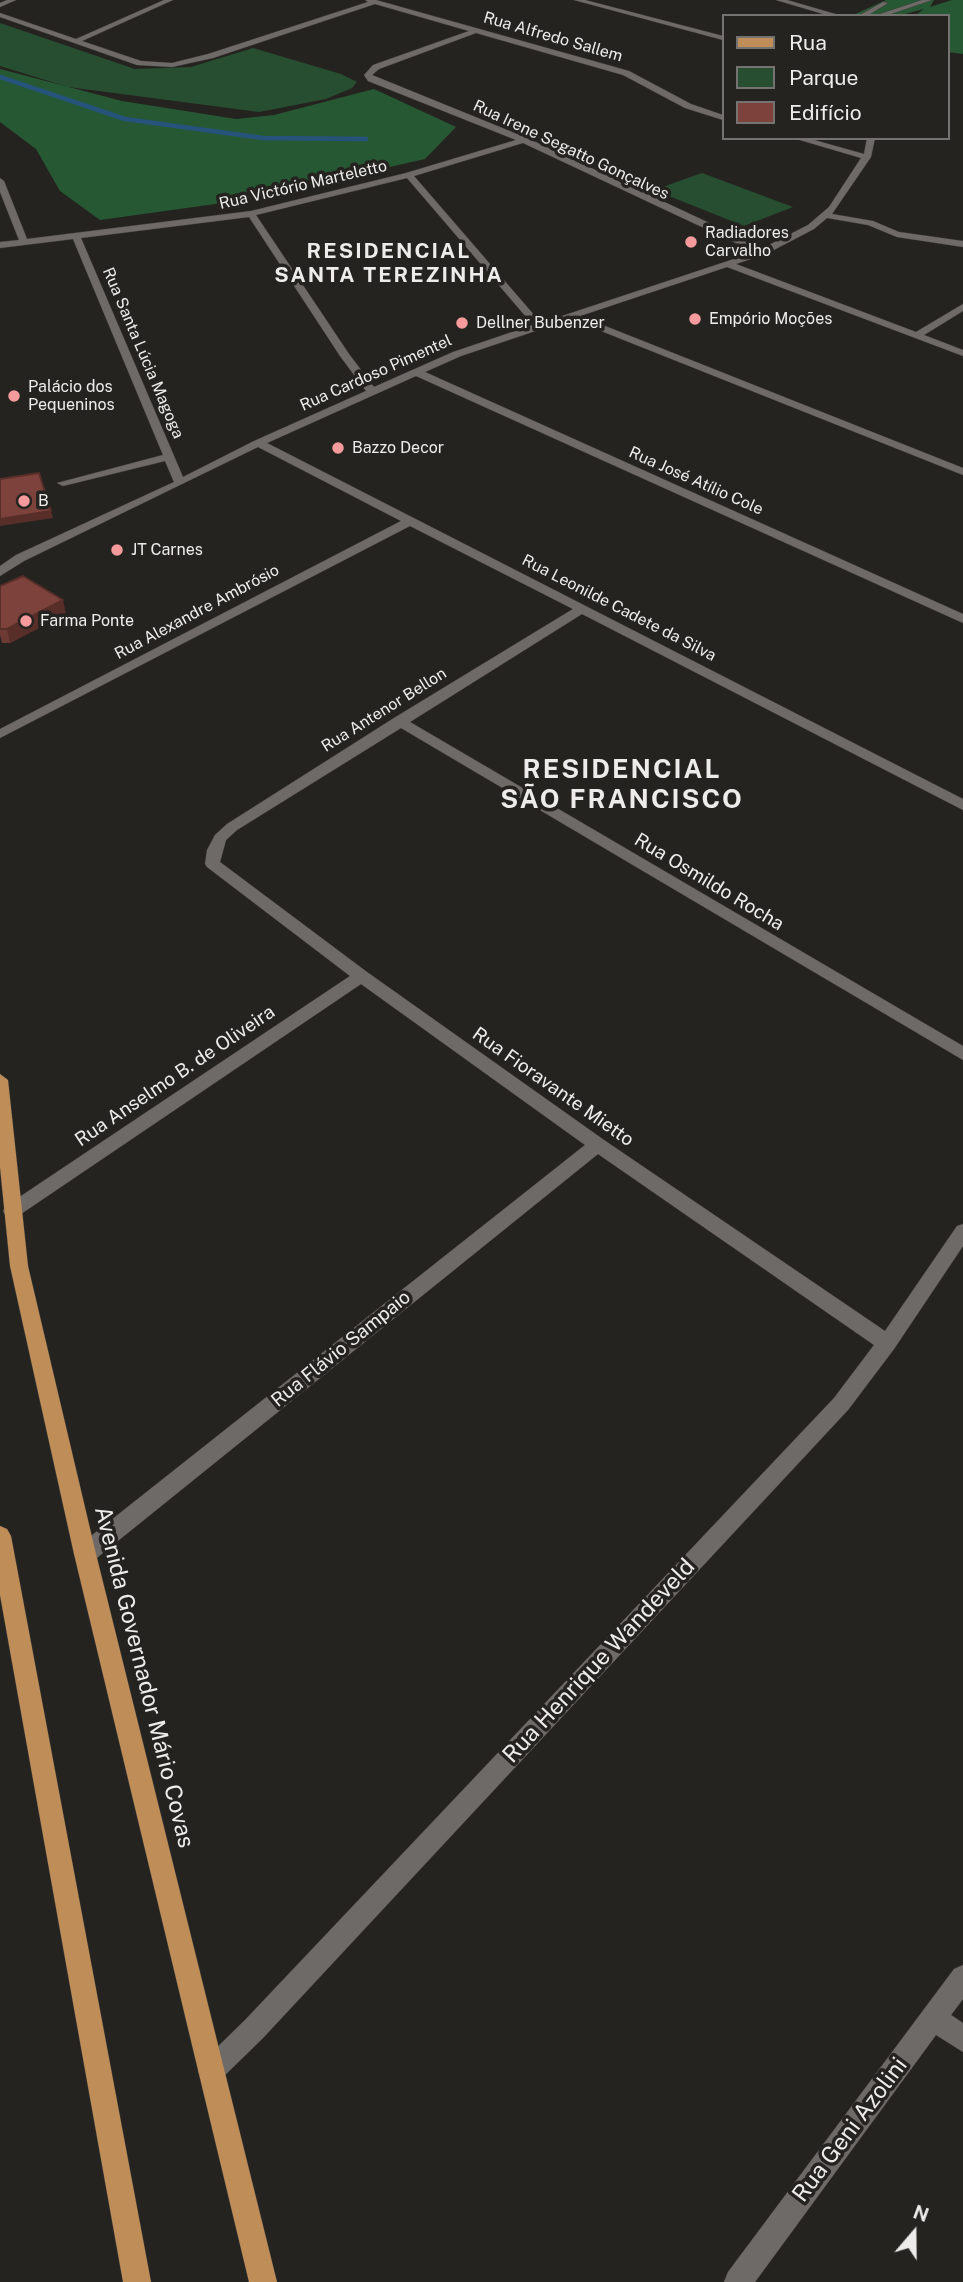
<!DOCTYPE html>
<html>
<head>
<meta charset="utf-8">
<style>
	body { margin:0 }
	#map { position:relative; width:963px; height:2282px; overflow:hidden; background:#252320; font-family:"Public Sans",sans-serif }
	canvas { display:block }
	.legend { position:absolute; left:722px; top:14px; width:228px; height:126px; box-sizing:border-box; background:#252320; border:2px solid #757371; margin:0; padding:9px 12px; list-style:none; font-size:21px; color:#edecea }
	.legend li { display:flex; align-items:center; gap:14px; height:35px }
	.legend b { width:35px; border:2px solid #757371 }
	.north { position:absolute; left:879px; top:2198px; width:70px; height:70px; -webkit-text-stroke:5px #252320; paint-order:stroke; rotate:20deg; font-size:19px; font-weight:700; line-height:28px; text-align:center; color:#edecea }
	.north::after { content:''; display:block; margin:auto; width:24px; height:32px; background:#edecea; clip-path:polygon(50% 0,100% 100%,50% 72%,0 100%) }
</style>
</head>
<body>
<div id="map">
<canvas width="963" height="2282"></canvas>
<ul class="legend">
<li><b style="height:9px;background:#be8d58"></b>Rua</li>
<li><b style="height:19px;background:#274e30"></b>Parque</li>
<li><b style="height:19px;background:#7d423b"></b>Edifício</li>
</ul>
<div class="north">N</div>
</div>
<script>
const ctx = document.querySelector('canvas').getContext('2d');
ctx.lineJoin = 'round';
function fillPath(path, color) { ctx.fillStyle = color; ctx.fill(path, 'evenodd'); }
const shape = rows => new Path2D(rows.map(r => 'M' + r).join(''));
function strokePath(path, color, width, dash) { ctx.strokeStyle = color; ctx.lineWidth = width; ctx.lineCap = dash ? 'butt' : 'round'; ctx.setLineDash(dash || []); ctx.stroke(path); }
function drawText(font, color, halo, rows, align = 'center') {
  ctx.font = font + ' "Public Sans",sans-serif'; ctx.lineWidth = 7; ctx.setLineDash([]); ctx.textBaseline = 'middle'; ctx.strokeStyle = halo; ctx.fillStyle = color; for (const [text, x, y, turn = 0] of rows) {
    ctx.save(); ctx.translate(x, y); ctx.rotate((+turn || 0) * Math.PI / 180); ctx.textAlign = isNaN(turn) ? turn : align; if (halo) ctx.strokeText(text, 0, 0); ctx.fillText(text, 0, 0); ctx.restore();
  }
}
const green = shape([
	[0,23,135,69,191,67,253,48,341,74,357,82,352,88,326,99,259,112,68,87,0,66],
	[702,173,793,207,744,226,654,190]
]);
const forest = shape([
	[886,0,934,0,930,7,952,0,963,0,963,54,948,52,947,16,914,16,924,9,897,16,851,16],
	[0,69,122,101,236,119,274,115,374,89,456,127,425,159,244,200,100,220,60,191,36,149,0,122]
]);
const stream = shape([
	[0,77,125,119,263,138,366,139]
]);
const minor = shape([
	[7,0,16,0,0,7,0,3,7,0],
	[164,0,173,0,82,41,141,61,172,63,208,54,368,2,365,0,376,0,629,71,691,104,723,115,723,120,685,108,623,75,476,33,379,69,372,75,527,138,763,248,808,225,829,207,861,158,793,138,807,138,864,154,867,138,875,138,871,157,832,214,873,221,899,232,963,241,963,247,897,237,868,225,827,218,814,229,766,254,736,264,916,332,963,304,963,311,924,335,963,350,963,356,727,267,580,316,963,468,963,475,571,319,461,356,425,372,963,614,963,623,416,376,267,443,963,799,963,810,582,614,410,722,963,1046,963,1060,401,728,237,830,226,840,220,862,367,972,604,1140,885,1331,957,1226,963,1224,963,1246,894,1349,848,1410,263,2038,220,2080,211,2084,202,2080,198,2071,202,2062,245,2020,834,1398,874,1345,598,1154,93,1561,85,1564,77,1561,74,1554,77,1547,585,1145,361,984,18,1216,12,1218,6,1216,3,1211,6,1206,350,976,207,867,205,864,207,850,215,835,227,824,394,718,573,609,410,526,0,738,0,729,401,521,258,447,24,561,0,576,0,566,16,555,174,482,165,461,63,486,57,483,163,455,73,239,0,248,0,242,19,240,0,192,0,178,4,181,27,239,251,211,406,173,516,140,368,81,364,75,373,65,469,31,375,4,213,58,172,67,137,65,0,17,0,13,76,39,164,0],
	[523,143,755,252,541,323,414,176,523,143],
	[407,178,533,325,453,352,374,387,349,354,256,215,407,178],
	[249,217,340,356,366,391,254,441,183,477,81,238,249,217],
	[574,0,585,0,723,36,723,40,574,0],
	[776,0,787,0,842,16,830,16,776,0],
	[922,0,932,0,885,16,874,16,922,0],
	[883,2,888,3,867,16,858,16,883,2],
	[963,1965,963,1999,951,2015,963,2023,963,2052,936,2035,755,2282,724,2282,728,2272,954,1969,963,1965]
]);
const major = shape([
	[0,1074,8,1080,28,1266,96,1554,277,2282,249,2282,74,1554,10,1266,0,1167,0,1074],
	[0,1526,7,1529,11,1536,151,2282,123,2282,0,1595,0,1526]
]);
const wall = shape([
	[0,586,66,614,10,643,2,643,0,635]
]);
const shadedWall = shape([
	[51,511,53,518,0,526,0,519],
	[63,600,66,614,10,643,7,629]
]);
const building = shape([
	[39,473,51,511,0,519,0,479,39,473],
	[23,576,63,600,7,629,0,629,0,586,23,576]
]);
const markers = [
	[691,242,7,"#f59b9d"],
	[695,319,7,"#f59b9d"],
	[462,323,7,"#f59b9d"],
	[14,396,7,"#f59b9d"],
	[338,448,7,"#f59b9d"],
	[24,501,7,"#f59b9d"],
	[117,550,7,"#f59b9d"],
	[26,621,7,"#f59b9d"]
];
const farStreetnames = [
	["Rua Alfredo Sallem",553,37,16],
	["Rua Irene Segatto Gonçalves",571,150,25],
	["Rua Victório Marteletto",303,185,-13],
	["Rua Santa Lúcia Magoga",143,353,67],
	["Rua Cardoso Pimentel",376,373,-24],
	["Rua José Atílio Cole",696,481,24],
	["Rua Leonilde Cadete da Silva",619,608,27],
	["Rua Alexandre Ambrósio",197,612,-28],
	["Rua Antenor Bellon",384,710,-32]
];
const farPoinames = [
	["Radiadores",705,233],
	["Carvalho",705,251],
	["Empório Moções",709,319],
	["Dellner Bubenzer",476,323],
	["Palácio dos",28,387],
	["Pequeninos",28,405],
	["Bazzo Decor",352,448],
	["B",38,501],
	["JT Carnes",131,550],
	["Farma Ponte",40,621]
];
const streetNames = [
	["Rua Osmildo Rocha",709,882,31],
	["Rua Anselmo B. de Oliveira",175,1076,-34],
	["Rua Fioravante Mietto",553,1087,35],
	["Rua Flávio Sampaio",341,1349,-39]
];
const farDistrictnames = [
	["RESIDENCIAL",389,252],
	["SANTA TEREZINHA",389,276]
];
const nearStreetnames = [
	["Rua Henrique Wandeveld",599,1661,-47],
	["Avenida Governador Mário Covas",144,1677,76],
	["Rua Geni Azolini",850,2130,-53]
];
const districtNames = [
	["RESIDENCIAL",622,770],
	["SÃO FRANCISCO",622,800]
];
fillPath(green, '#274e30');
fillPath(forest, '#265933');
strokePath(stream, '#26537b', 4.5);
strokePath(minor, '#3f3d3b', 1);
strokePath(major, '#3f3d3b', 1);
fillPath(minor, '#6d6a67');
fillPath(major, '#be8d58');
fillPath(wall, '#6c3933');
fillPath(shadedWall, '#582e29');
fillPath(building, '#7d423b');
strokePath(building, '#582e29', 2);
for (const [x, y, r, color] of markers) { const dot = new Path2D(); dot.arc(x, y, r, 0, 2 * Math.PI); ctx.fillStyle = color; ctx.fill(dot); strokePath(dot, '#252320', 2.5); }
drawText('16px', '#edecea', '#252320', farStreetnames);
drawText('16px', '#edecea', '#252320', farPoinames, 'left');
drawText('19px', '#edecea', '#252320', streetNames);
ctx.letterSpacing = '2px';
drawText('bold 21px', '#edecea', '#252320', farDistrictnames);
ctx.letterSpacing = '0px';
drawText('23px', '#edecea', '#252320', nearStreetnames);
ctx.letterSpacing = '2px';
drawText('bold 26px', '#edecea', '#252320', districtNames);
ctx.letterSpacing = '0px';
</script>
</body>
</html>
